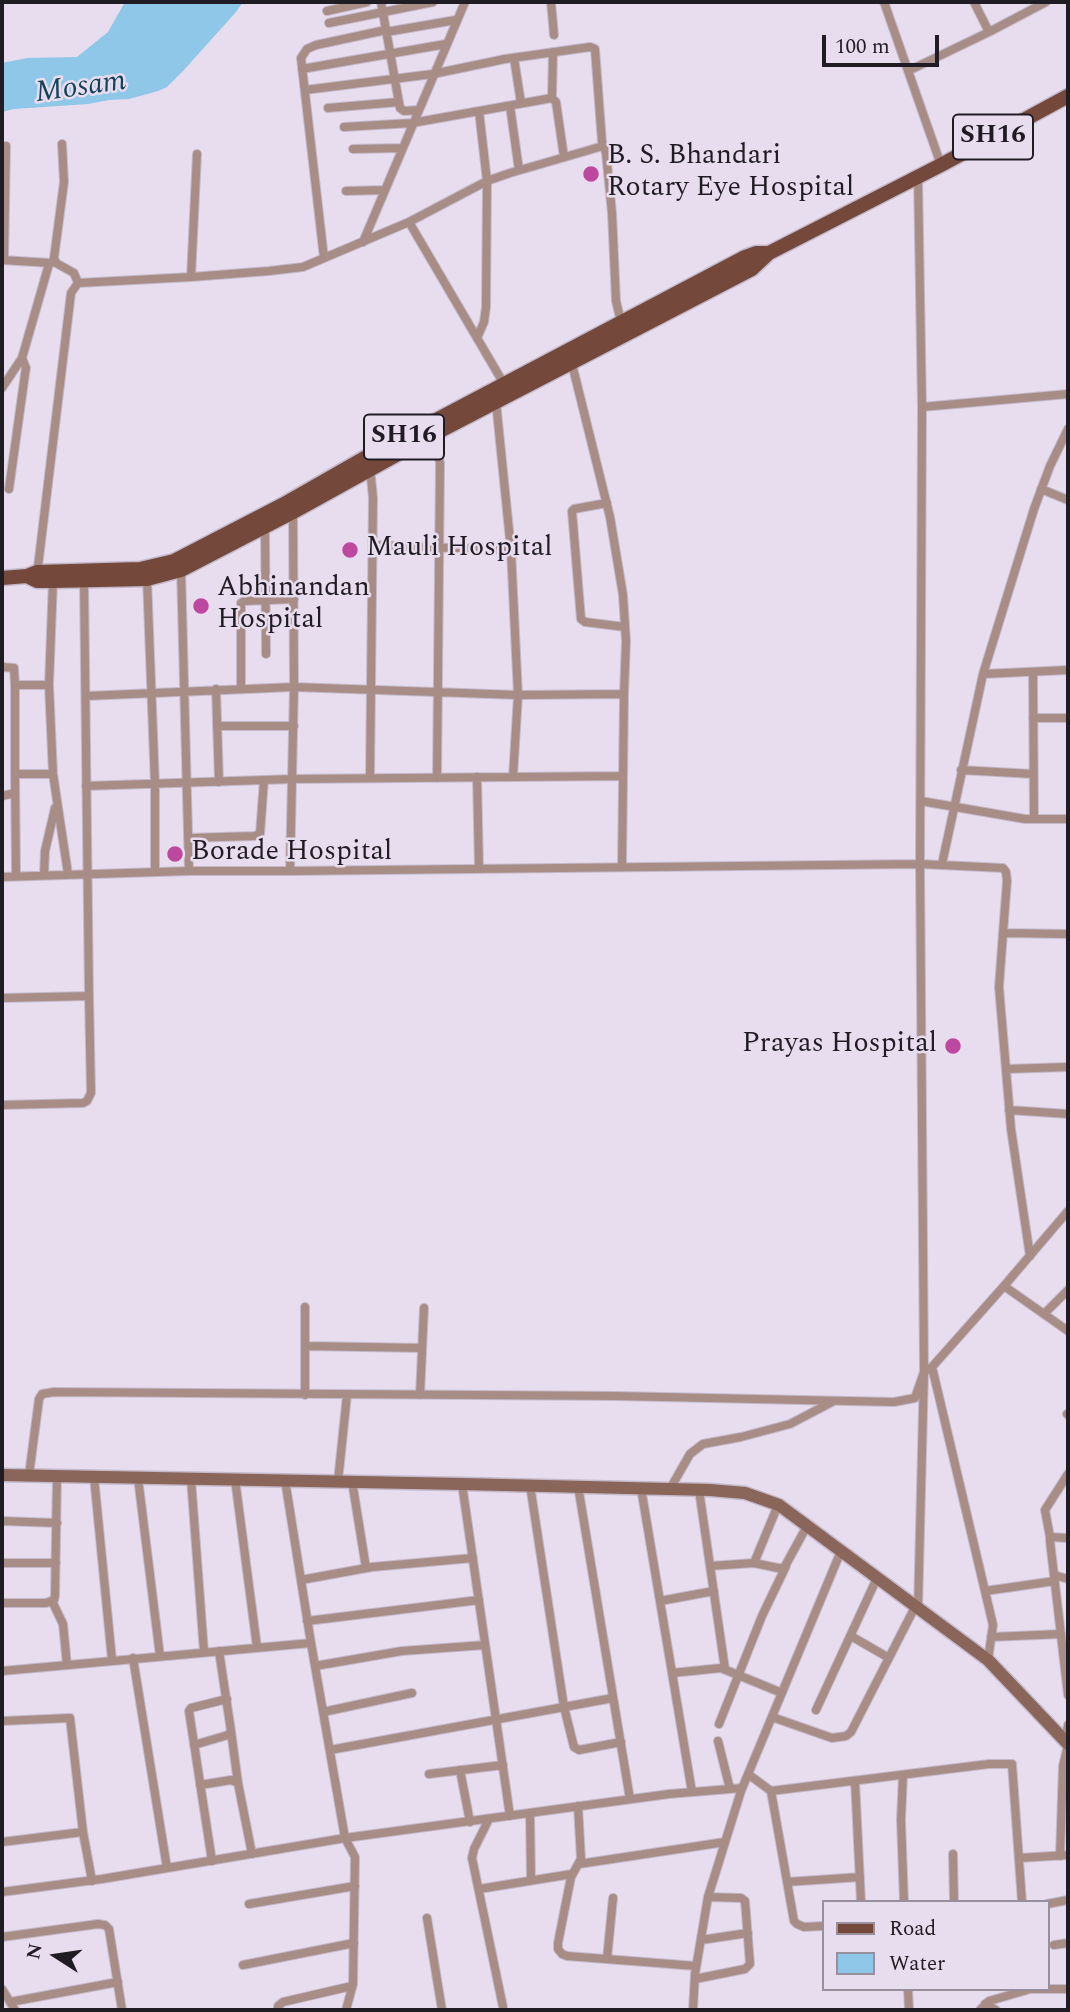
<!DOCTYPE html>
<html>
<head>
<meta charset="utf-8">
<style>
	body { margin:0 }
	#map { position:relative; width:1070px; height:2012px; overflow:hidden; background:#e8dcef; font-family:Spectral,serif }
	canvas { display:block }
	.frame { position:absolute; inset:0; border:4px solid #201c23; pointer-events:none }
	.legend { position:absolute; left:822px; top:1900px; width:228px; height:91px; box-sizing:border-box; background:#e8dcef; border:2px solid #988f9d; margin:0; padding:9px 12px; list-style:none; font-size:21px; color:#201c23 }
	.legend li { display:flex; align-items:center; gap:14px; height:35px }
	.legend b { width:35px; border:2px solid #988f9d }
	.north { position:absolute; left:21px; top:1921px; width:70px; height:70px; -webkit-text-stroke:5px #e8dcef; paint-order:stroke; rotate:282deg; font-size:19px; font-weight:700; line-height:28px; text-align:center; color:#201c23 }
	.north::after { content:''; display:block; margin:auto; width:24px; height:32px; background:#201c23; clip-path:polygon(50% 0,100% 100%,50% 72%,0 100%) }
	.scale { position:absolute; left:822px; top:35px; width:117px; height:32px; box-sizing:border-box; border:4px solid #201c23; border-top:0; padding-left:9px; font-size:21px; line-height:24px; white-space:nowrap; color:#201c23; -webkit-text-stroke:5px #e8dcef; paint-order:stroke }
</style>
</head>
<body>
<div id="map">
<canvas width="1070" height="2012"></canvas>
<div class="frame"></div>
<ul class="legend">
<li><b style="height:9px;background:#74493c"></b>Road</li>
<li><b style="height:19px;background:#8ec7e7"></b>Water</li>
</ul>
<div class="north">N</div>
<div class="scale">100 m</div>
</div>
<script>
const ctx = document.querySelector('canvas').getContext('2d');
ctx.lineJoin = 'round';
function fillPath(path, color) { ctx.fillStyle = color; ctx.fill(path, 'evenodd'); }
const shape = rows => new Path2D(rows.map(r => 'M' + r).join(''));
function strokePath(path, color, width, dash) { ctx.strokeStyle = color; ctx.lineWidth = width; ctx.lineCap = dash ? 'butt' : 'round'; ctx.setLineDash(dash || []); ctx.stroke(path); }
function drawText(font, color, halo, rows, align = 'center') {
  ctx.font = font + ' Spectral,serif'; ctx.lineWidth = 5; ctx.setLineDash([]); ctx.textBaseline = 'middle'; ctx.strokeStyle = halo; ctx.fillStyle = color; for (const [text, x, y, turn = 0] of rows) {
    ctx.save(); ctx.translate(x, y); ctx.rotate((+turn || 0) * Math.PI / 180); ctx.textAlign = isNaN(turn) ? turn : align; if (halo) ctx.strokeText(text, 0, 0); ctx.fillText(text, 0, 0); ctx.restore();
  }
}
const water = shape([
	[125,2,243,2,236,12,183,71,167,87,158,91,129,99,109,100,88,104,14,109,2,112,2,63,27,58,77,57,108,32]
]);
const street = shape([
	[381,2,400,108,404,111,418,110],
	[551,2,554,35],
	[884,2,941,165],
	[327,11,367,2],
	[329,23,433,2],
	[386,32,456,20],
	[989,32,1046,2],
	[514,58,521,103],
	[302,69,446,44],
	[908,71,989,32,974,2],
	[305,90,433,74,505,59,590,47,595,49,602,142,606,153,612,213,616,301,622,326],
	[552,98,553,52],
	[510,106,519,170],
	[328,108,399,102],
	[344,127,412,123,552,98,556,102,564,157],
	[62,144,64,182,54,258,56,263,74,273,78,283],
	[353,149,402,148],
	[346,191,385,190],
	[409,222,504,384],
	[363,242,465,2],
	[324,258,301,58,307,49,316,45,386,30],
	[2,260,51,263],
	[4,260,6,146],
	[191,277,197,154],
	[477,338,484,322,486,307,487,181,479,111],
	[571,360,610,517,623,595,626,641,624,694],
	[2,388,22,358,49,264],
	[496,402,511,550,518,695,513,777],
	[922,407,1068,394],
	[433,431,440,463,437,778],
	[370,467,373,498,370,778],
	[9,489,25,374,26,368,22,358],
	[1041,489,1068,500],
	[607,503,574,509,572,511,581,619,585,622,625,627],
	[265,527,266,654],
	[373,545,511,550],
	[181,569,189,871],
	[37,575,71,293,78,283,191,277,269,271,303,267,409,222,487,181,510,173,603,146],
	[147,579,155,784,155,872],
	[53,581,49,685,53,774,68,874],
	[2,667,14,668,15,685,49,685],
	[1033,672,1034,819],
	[983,674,1068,670],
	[15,685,15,774,53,774],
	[216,689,219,782],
	[241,689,241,603,244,601,294,599],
	[86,696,294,687,518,695,624,694,622,867],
	[1033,718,1068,718],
	[217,726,294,726],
	[961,770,1033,774],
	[15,774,16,876],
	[477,777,479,869],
	[86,786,293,779,623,776],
	[2,796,15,793],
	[921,801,1025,819,1068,819],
	[188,838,254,836,260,834,264,780],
	[942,864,983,674,1034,509,1050,466,1068,429],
	[290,871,294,687,293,510],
	[44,875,45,851,55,808],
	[2,877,189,871,290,871,920,864,922,407,918,177],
	[1003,933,999,987,1011,1129,1030,1256],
	[2,998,89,996,84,582],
	[1006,1069,1068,1067],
	[2,1105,83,1103,87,1101,91,1093,89,996],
	[1009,1110,1068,1114],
	[1004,1286,1068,1331],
	[1044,1314,1068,1290],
	[305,1346,422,1348],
	[932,1367,993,1625,988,1660],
	[305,1395,305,1307],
	[420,1395,424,1308],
	[1067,1414,1068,1415],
	[29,1475,39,1399,42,1394,54,1392,616,1396,894,1402,915,1398,924,1372,932,1367,1004,1286,1068,1211],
	[94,1477,112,1660],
	[138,1478,160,1656],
	[191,1479,204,1652],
	[235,1479,257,1647],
	[338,1481,347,1395],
	[352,1481,366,1568],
	[462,1484,510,1816],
	[530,1485,564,1707,574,1747,579,1750,621,1742],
	[578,1486,630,1799],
	[641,1488,692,1792],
	[670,1489,690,1454,703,1444,741,1437,790,1424,832,1402],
	[699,1490,725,1669],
	[2,1521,57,1523],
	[1050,1537,1045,1510,1068,1474],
	[1068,1538,1050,1537,1050,1541,1068,1695],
	[2,1563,56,1563],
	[754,1563,778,1505],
	[710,1566,754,1563,778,1568,784,1568,807,1526],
	[1054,1575,1068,1579],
	[301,1580,372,1567,473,1558],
	[985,1591,1055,1581],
	[52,1601,63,1624,67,1665],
	[660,1601,714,1591],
	[2,1603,46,1603,54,1600,55,1596,57,1476],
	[918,1609,924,1372,920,864,1003,868,1006,872,1007,881,1003,933,1068,934],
	[307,1621,479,1600],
	[851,1636,889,1658],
	[991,1637,1061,1634],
	[133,1658,167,1868],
	[315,1666,402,1651,485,1645],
	[2,1671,311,1643],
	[672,1673,721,1668,782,1693],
	[816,1710,877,1578],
	[323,1712,412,1693],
	[772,1717,832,1738,846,1736,851,1732,915,1607],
	[2,1721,70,1718,83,1832],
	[719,1724,762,1616,786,1566],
	[231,1731,238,1783],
	[1065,1740,1068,1725],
	[718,1741,730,1789],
	[194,1745,228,1735,231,1731,219,1651],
	[330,1750,613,1698],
	[460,1770,470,1822],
	[429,1774,503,1765],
	[748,1774,771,1791,989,1764,1012,1764,1022,1902],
	[903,1775,901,1820,904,1902],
	[855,1781,861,1902],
	[200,1785,231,1780,238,1783,252,1854],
	[771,1791,794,1921,797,1924,804,1927,823,1926],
	[578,1806,581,1859,571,1877,558,1943,558,1949,562,1954,567,1956,696,1966],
	[530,1813,531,1880],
	[489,1819,474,1849,472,1858,503,2007],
	[2,1842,83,1832,92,1881],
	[953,1854,954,1902],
	[1060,1856,1063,1766,1068,1745],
	[1019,1858,1068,1855],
	[212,1861,189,1711,191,1708,227,1699],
	[579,1864,725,1842],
	[787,1882,860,1877],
	[479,1889,572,1874],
	[2,1892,102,1879,345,1838,311,1643,285,1480],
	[249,1904,355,1886],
	[1047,1904,1068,1900],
	[427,1918,442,2010],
	[2,1937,98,1924,105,1925,109,1929,122,2010],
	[701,1940,748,1933],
	[1054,1945,1068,1943],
	[607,1959,613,1898],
	[243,1965,354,1943],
	[695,1979,745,1969,750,1964,745,1901,741,1898,708,1897],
	[2,1989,15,2010],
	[908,1989,909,2010],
	[1027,1989,1068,1989],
	[10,2002,118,1982],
	[985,2004,996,2010],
	[278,2010,278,2006,283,2002,352,1986],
	[346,2010,353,1984,355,1857,345,1838,669,1794,742,1788],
	[693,2010,695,1974,708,1897,741,1791,841,1551],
	[980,2010,989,2001,1027,1990]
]);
const secondary = shape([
	[2,1475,462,1484,710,1490,745,1493,779,1505,988,1660,1068,1744]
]);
const primary = shape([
	[27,576,37,581,53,581,147,579,181,570,293,512,434,434,752,269,769,253,941,165,1068,96],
	[2,578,27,576,37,572,140,569,174,561,284,504,368,456,745,257,756,253,769,253]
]);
const markers = [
	[591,174,9,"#be489f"],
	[350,550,9,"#be489f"],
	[201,606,9,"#be489f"],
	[175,854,9,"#be489f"],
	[953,1046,9,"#be489f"]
];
const shields = [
	[993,137,80],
	[404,437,80]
];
const shieldNames = [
	["SH16",993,137],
	["SH16",404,437]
];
const poiNames = [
	["B. S. Bhandari",607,158],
	["Rotary Eye Hospital",607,190],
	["Mauli Hospital",366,550],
	["Abhinandan",217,590],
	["Hospital",217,622],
	["Borade Hospital",191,854],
	["Prayas Hospital",937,1046,"right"]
];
const waterNames = [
	["Mosam",81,89,-8]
];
fillPath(water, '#8ec7e7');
strokePath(street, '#c4b9ca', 10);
strokePath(secondary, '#c4b9ca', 15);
strokePath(primary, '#c4b9ca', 17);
strokePath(street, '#a78d86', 8);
strokePath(secondary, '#8a655a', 12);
strokePath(primary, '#74493c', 14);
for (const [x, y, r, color] of markers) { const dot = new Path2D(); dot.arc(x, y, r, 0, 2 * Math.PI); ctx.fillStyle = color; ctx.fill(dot); strokePath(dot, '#e8dcef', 2.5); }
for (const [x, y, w] of shields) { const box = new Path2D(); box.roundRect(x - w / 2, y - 22.5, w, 45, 5); ctx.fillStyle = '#e8dcef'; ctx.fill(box); strokePath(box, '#201c23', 2); }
drawText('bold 26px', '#201c23', null, shieldNames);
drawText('28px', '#201c23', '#e8dcef', poiNames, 'left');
drawText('italic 30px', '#144359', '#e8dcef', waterNames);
</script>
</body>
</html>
